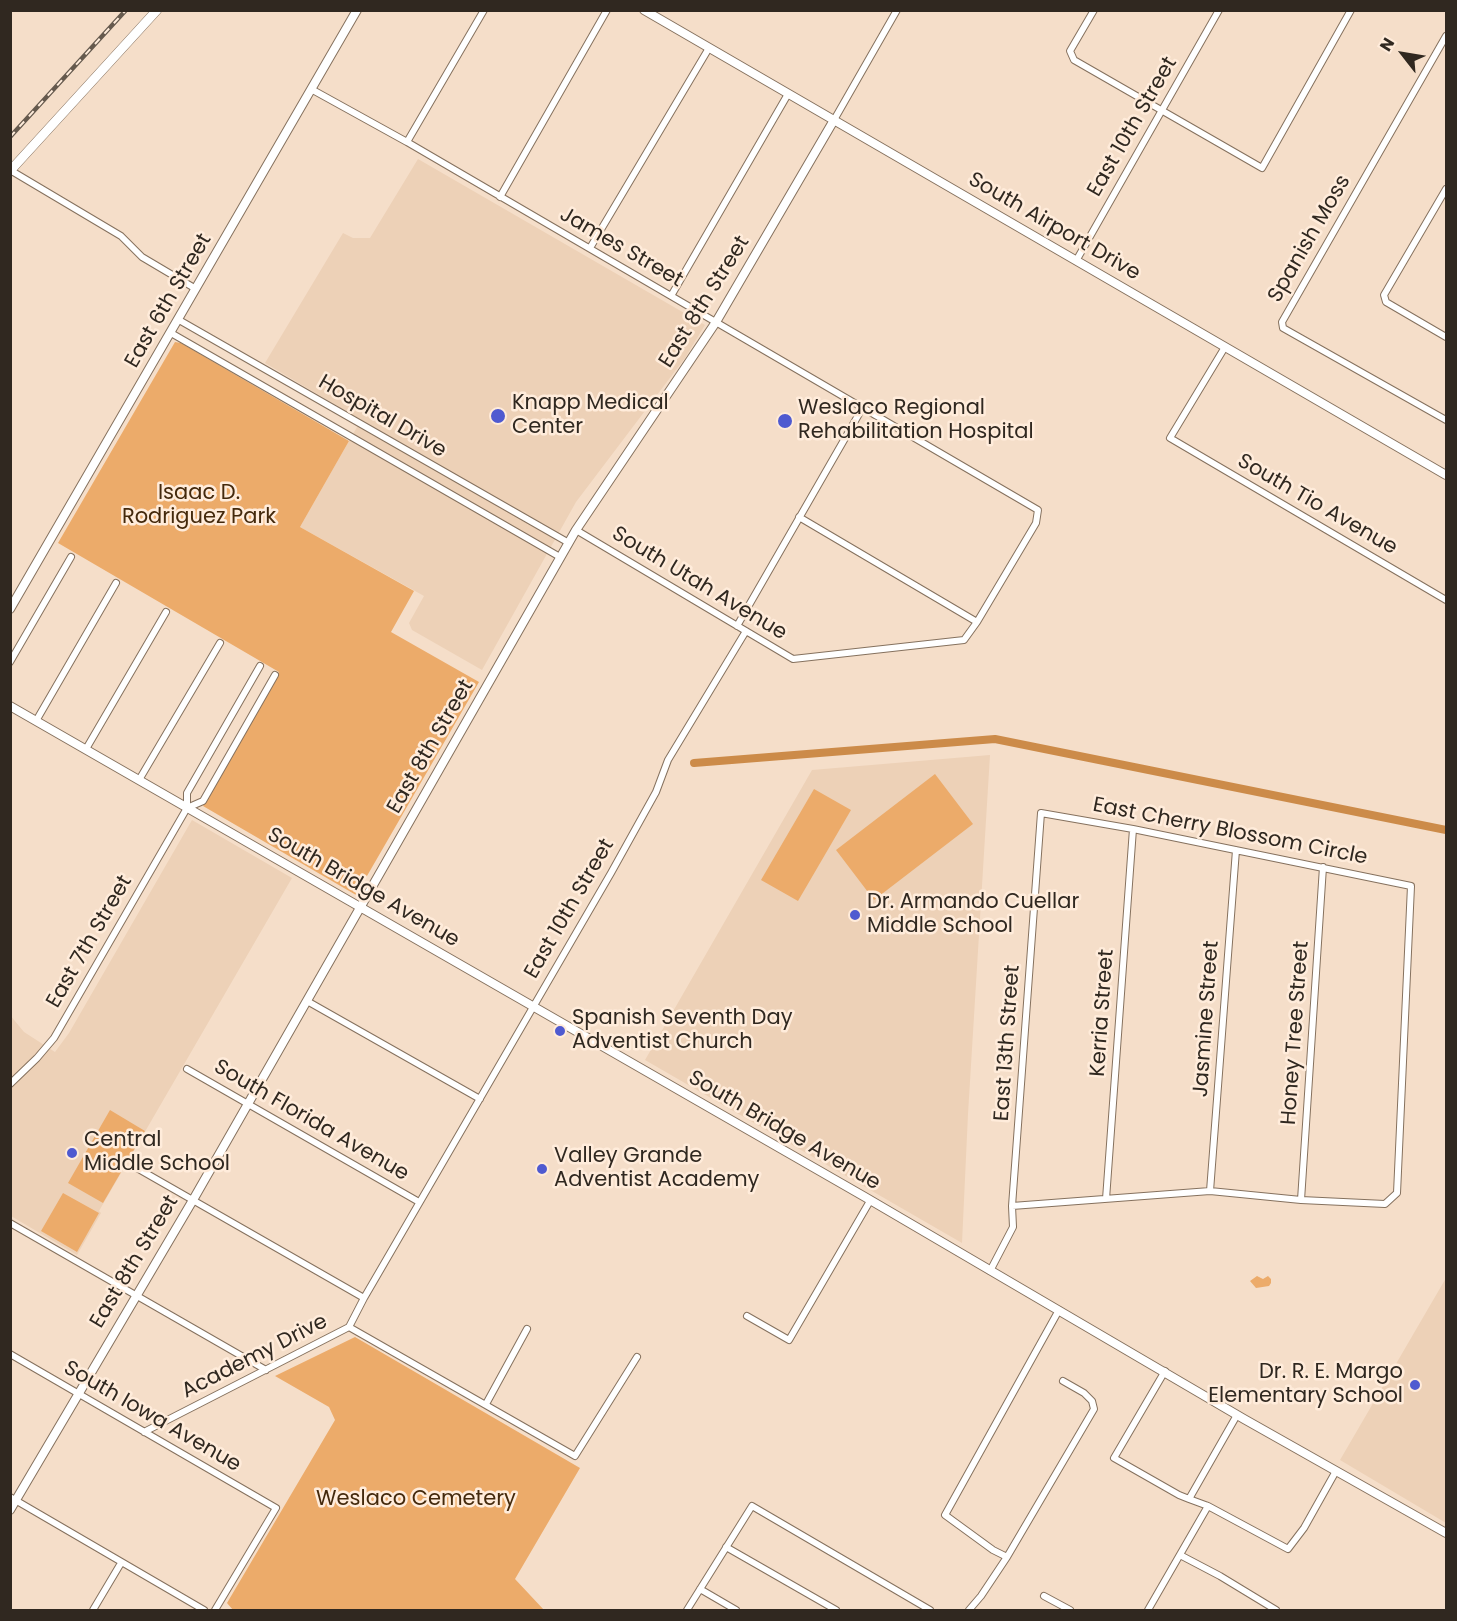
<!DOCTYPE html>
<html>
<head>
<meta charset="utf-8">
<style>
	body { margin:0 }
	#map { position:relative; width:1457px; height:1621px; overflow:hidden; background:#f5dec9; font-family:Poppins,sans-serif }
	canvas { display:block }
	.frame { position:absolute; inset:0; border:12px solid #302820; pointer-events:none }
	.north { position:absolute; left:1373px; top:24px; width:60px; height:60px; -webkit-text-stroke:4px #ffecdb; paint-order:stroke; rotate:301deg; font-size:16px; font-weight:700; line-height:24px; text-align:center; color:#302820 }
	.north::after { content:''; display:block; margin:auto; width:21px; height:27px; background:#302820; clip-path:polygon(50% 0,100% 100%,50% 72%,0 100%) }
</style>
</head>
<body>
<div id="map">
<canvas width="1457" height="1621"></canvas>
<div class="frame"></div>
<div class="north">N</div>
</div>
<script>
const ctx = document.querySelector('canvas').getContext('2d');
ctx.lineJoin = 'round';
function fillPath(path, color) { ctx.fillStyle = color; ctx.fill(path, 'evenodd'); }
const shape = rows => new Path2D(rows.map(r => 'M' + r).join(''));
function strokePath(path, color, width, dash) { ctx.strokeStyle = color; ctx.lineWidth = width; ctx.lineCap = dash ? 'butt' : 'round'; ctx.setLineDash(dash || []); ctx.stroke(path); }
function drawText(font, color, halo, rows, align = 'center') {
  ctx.font = font + ' Poppins,sans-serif'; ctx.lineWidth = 5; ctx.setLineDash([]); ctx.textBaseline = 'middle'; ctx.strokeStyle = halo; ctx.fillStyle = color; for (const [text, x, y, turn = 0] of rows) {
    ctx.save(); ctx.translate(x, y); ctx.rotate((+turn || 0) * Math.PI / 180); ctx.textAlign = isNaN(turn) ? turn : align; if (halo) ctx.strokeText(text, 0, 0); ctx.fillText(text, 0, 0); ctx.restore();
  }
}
const built = shape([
	[418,159,705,325,685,358,576,502,482,670,412,630,409,623,424,596,300,527,361,420,265,363,343,233,353,238,370,238],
	[990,755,968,1114,962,1243,645,1060,812,770],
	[192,820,292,878,99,1211,101,1213,77,1255,11,1216,10,1015,24,1032,55,1052,69,1033],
	[1446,1278,1446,1523,1340,1460]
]);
const green = shape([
	[175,342,181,343,349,441,300,527,414,591,391,632,479,682,356,895,203,806,279,672,58,543],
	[935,774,973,824,874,900,836,850],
	[814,789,851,810,798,901,761,880],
	[110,1110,145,1131,103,1203,68,1183],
	[63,1193,99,1213,77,1252,41,1231],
	[1257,1276,1263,1279,1268,1276,1271,1279,1271,1283,1269,1286,1256,1288,1250,1281],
	[355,1337,580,1468,515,1579,544,1610,233,1610,227,1603,335,1420,329,1407,275,1376]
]);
const canal = shape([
	[694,763,995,739,1446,830]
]);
const street = shape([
	[1094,10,1070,51,1074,60,1262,168,1351,10],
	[1446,36,1282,322,1283,328,1446,420],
	[311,89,407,142,1038,510,1036,523,977,622,799,517],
	[834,120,897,10],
	[407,142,484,10],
	[10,170,121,236,142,257,196,289],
	[1446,189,1384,295,1386,302,1446,337],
	[500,197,607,10],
	[590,248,709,48],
	[1076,261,1219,10],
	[671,296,788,94],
	[179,320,569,543],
	[171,333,560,557],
	[1225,347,1170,438,1446,600],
	[576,530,793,659,964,640,977,622],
	[737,626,863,407],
	[10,662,71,557],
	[36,721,116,583],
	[86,749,166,612],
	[139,780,220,643],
	[187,808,203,801,275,675],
	[307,1001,480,1099],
	[187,1069,419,1202],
	[10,1084,37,1058,54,1038,187,808,187,793,260,666],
	[135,1167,364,1298],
	[1210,1191,1236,850],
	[1106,1199,1133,829],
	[1301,1200,1323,867],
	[10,1223,266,1370],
	[990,1271,1013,1227,1012,1206,1041,813,1133,829,1411,886,1397,1193,1385,1204,1301,1200,1210,1191,1012,1206],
	[747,1316,789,1340,870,1201],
	[349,1327,575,1456,637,1357],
	[10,1354,276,1508,215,1610],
	[1165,1371,1114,1458,1179,1495,1189,1499],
	[486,1404,527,1329],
	[144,1432,349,1327,364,1298,611,873,656,792,668,760,746,631],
	[10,1497,204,1610],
	[1208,1506,1288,1549,1304,1528,1336,1471],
	[726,1547,836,1610],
	[1180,1555,1220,1576,1276,1610],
	[1007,1557,993,1550,945,1515,1059,1310],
	[700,1589,736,1610],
	[1044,1596,1070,1610],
	[93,1610,121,1563],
	[687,1610,752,1506,930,1610],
	[969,1610,981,1596,1007,1557,1094,1409,1092,1401,1084,1393,1063,1381],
	[1148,1610,1208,1506,1189,1499,1237,1415]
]);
const secondary = shape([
	[644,10,1446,475],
	[10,609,357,10],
	[10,706,865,1197,1244,1419,1446,1533],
	[10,1510,193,1200,576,530,716,322,834,120]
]);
const primary = shape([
	[10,171,157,10]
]);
const rail = shape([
	[10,137,126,10]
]);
const markers = [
	[498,416,8,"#4f5ad0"],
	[785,421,8,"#4f5ad0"],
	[855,915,6,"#4f5ad0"],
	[560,1031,6,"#4f5ad0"],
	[72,1153,6,"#4f5ad0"],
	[542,1169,6,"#4f5ad0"],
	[1415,1385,6,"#4f5ad0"]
];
const streetNames = [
	["East 10th Street",1133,127,-60],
	["South Airport Drive",1054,227,30],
	["Spanish Moss",1310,239,-60],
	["James Street",621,248,30],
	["East 6th Street",169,301,-60],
	["East 8th Street",705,302,-58],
	["Hospital Drive",382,417,30],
	["South Tio Avenue",1317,505,30],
	["South Utah Avenue",699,584,31],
	["East 8th Street",431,747,-60],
	["East Cherry Blossom Circle",1230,832,11],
	["South Bridge Avenue",363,888,30],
	["East 10th Street",570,909,-60],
	["East 7th Street",90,942,-60],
	["Kerria Street",1103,1013,-86],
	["Jasmine Street",1207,1019,-86],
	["Honey Tree Street",1296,1033,-86],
	["East 13th Street",1008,1043,-86],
	["South Florida Avenue",311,1121,30],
	["South Bridge Avenue",784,1131,30],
	["East 8th Street",135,1262,-59],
	["Academy Drive",255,1357,-27],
	["South Iowa Avenue",152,1417,30]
];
const poiNames = [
	["Knapp Medical",512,404],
	["Center",512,428],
	["Weslaco Regional",798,409],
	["Rehabilitation Hospital",798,433],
	["Dr. Armando Cuellar",867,903],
	["Middle School",867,927],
	["Spanish Seventh Day",572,1019],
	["Adventist Church",572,1043],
	["Central",84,1141],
	["Middle School",84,1165],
	["Valley Grande",554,1157],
	["Adventist Academy",554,1181],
	["Dr. R. E. Margo",1403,1373,"right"],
	["Elementary School",1403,1397,"right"]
];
const parkNames = [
	["Isaac D.",199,494],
	["Rodriguez Park",199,518],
	["Weslaco Cemetery",416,1500]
];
fillPath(built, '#edd1b7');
fillPath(green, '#ecab6a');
strokePath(canal, '#cc8b49', 8);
strokePath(street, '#85715e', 8);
strokePath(secondary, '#85715e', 10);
strokePath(primary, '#85715e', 10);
strokePath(street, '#fff', 6);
strokePath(secondary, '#fff', 8);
strokePath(primary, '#fff', 9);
strokePath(rail, '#665a4e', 4.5);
strokePath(rail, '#ffecdb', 2, [7]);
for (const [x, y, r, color] of markers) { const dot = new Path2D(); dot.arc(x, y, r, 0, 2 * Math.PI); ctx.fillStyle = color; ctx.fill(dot); strokePath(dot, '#ffecdb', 2); }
drawText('21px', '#302820', '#ffecdb', streetNames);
drawText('21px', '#302820', '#ffecdb', poiNames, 'left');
drawText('21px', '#44290c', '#ffecdb', parkNames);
</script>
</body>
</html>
